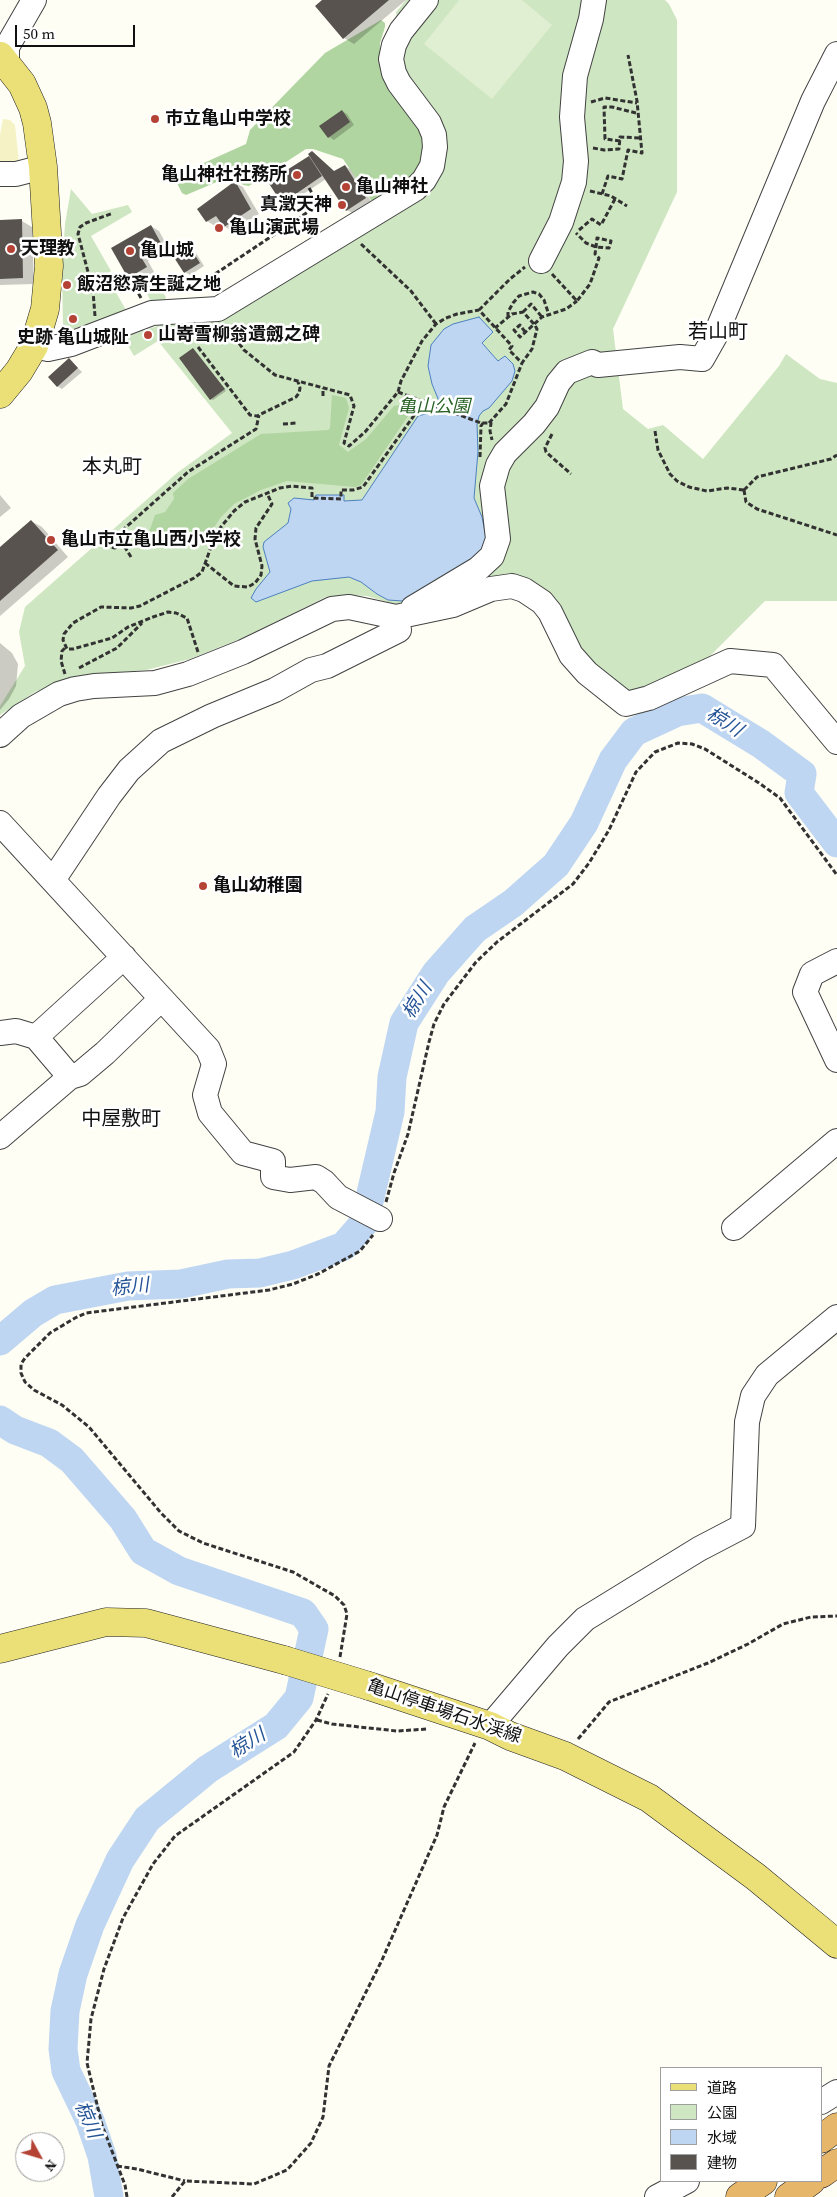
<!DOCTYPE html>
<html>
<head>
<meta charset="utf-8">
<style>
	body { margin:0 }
	#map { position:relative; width:837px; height:2197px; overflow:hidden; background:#fefef5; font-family:"Source Serif 4","Noto Sans JP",serif }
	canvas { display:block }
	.legend { position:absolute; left:660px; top:2067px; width:162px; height:115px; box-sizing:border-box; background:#fff; border:1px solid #9f9f9f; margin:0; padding:6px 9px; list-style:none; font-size:15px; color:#101010 }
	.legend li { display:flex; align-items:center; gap:10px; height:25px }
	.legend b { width:25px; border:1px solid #9f9f9f }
	.north { position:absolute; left:15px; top:2132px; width:50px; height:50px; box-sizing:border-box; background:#fff; border:1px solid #9f9f9f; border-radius:50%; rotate:129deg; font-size:14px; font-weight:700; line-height:20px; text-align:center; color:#101010 }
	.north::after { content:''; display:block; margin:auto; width:18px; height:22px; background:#b44235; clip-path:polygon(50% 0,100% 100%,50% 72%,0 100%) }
	.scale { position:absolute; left:15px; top:25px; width:120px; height:22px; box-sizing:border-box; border:2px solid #101010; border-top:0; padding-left:6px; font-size:15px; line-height:18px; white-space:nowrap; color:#101010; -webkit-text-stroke:4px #fff; paint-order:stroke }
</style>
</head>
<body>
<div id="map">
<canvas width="837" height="2197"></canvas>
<ul class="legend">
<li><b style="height:6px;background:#ebe078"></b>道路</li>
<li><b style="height:14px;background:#cee6c1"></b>公園</li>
<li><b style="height:14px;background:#bed6f1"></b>水域</li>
<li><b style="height:14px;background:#58534e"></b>建物</li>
</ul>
<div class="north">N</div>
<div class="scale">50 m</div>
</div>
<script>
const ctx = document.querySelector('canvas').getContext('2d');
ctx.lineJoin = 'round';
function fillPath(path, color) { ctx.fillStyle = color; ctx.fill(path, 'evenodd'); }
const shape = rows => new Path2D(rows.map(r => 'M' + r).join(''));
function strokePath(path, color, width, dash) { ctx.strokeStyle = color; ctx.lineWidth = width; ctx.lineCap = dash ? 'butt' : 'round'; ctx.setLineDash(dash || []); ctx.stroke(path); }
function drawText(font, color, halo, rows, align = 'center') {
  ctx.font = font + ' "Source Serif 4","Noto Sans JP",serif'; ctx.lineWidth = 5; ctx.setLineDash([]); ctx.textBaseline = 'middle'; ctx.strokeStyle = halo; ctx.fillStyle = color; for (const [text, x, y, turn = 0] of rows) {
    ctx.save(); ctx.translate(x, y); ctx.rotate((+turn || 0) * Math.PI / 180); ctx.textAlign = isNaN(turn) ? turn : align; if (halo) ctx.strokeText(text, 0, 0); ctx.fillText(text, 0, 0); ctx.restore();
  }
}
const green = shape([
	[406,0,665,0,669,4,677,20,677,192,613,329,623,409,648,429,663,425,703,459,779,366,786,354,820,379,837,383,837,601,765,601,699,667,626,696,593,671,538,592,430,604,394,604,367,596,347,595,326,597,245,637,190,659,146,670,84,675,67,678,35,692,0,715,0,706,25,666,19,632,25,607,177,473,232,433,158,341,134,356,123,337,167,323,216,319,424,198,444,143,406,72,396,12],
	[71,189,92,214,128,205,132,212,91,236,111,271,106,275,126,310,68,331,63,327,62,271,65,224],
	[156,282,166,297,165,300,151,302,145,289]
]);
const forest = shape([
	[381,20,385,23,385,27,380,43,380,56,420,123,425,145,418,173,381,200,371,200,343,159,313,149,306,149,249,186,243,185,236,177,231,176,186,195,182,193,176,181,186,171,246,144,250,130,325,53],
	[332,395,346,398,349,408,339,445,348,452,366,439,394,406,415,402,415,406,361,485,355,487,287,481,261,490,234,504,221,517,205,541,188,544,148,535,155,515,165,512,174,499,173,493,188,479,261,434,328,430,330,428]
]);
const sand = shape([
	[3,119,10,120,15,125,19,162,0,167,0,135]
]);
const pitch = shape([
	[459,0,522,0,552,25,492,99,424,44]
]);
const water = shape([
	[479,317,493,332,482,343,498,361,505,356,513,364,515,371,512,381,489,408,483,411,479,416,477,424,478,452,474,498,482,517,488,547,417,602,388,600,377,594,361,582,349,577,312,581,256,602,251,598,256,589,270,572,263,547,264,542,288,523,291,509,288,503,294,498,314,500,316,495,344,495,344,501,362,500,418,416,436,411,439,401,432,384,428,366,431,345,444,329,453,324,479,317]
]);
const shadow = shape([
	[324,0,406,0,354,44,344,38],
	[342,111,347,114,354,125,334,140,329,137],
	[309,158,335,172,345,166,350,169,371,201,352,213,347,210,326,179,290,203,280,198],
	[235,183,243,187,259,214,232,231,224,226,221,222,215,226,207,221],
	[0,221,22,221,32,227,34,284,0,285],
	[151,226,159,231,169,249,148,261,154,272,137,282,129,277],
	[191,250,196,253,204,266,190,275,185,272],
	[193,349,226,391,213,400,211,399],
	[70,360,82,372,62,389,57,386],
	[0,495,11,508,0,517],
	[31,521,42,527,68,557,0,616,0,548],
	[0,643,12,653,18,664,16,686,9,699,0,710]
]);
const river = shape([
	[0,1341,33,1313,55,1300,128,1286,181,1284,228,1274,260,1273,293,1265,344,1246,364,1223,390,1112,392,1077,404,1023,436,973,475,929,513,903,556,865,584,823,613,760,634,732,677,712,702,708,761,744,802,774,799,793,837,843],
	[0,1420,15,1430,49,1443,72,1460,123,1519,143,1551,179,1571,303,1613,314,1629,299,1698,276,1726,208,1769,147,1819,120,1860,90,1925,73,1974,65,2011,63,2049,66,2071,90,2121,102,2156,109,2197]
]);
const building = shape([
	[322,0,389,0,343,39,315,6],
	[342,110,350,122,328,138,319,126],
	[312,151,334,171,345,165,366,198,346,211,308,154],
	[309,156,322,176,284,202,281,197,279,199,268,182],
	[235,181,251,209,224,227,216,216,206,222,197,209],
	[22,219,23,278,0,279,0,220],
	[151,225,162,245,141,257,147,267,128,278,111,248],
	[191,249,200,263,184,273,175,259],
	[193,348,225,389,210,400,179,358],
	[69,358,78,368,57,387,48,377],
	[31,520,58,550,0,601,0,547]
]);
const path = shape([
	[591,102,605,98,637,103],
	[620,141,605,139,604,107,612,107,636,113],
	[593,148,604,150,619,149,620,137,641,138],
	[309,188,313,195],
	[590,191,611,196,627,206],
	[602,194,608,176,622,179,628,150,642,153,637,101,628,55],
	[579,230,592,219,601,225,615,199],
	[361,244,411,291,436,324],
	[552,274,577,301,590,284,599,258,595,254,596,247,597,238,611,241,609,248,596,247,586,243,576,233],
	[209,278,332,196],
	[135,287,141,298],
	[479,310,510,279,525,267],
	[523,312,531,304,542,317],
	[95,316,93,291,78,234,80,227,86,223,113,213],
	[508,317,508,312,513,303,519,296,533,292,539,294,544,300,549,315],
	[226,325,244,350,275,375,350,395,354,406,344,443,349,446,365,432,398,392,401,381,422,341,436,324,446,318,457,314,479,310,512,346,509,350,522,363,532,349,537,329,534,324,523,312,512,314,495,328],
	[525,332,520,325,514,330,520,337,542,317,566,309,577,301],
	[198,347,250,415,257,416,296,397,299,393,300,388,298,382],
	[398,392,481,423,491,423,490,431,492,440],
	[323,396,323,388],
	[489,423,506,404,522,363],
	[283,424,297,423],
	[655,431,658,450,670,474,677,481,689,487,707,491,727,488,744,490],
	[552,434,545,448,546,452,571,474],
	[480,457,481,426,483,423],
	[744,490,746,502,757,509,837,535],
	[744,490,757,477,831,459,837,455],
	[131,557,123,544,115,548,110,547,108,543,188,472,256,429,259,415],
	[205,563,234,586,248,587,255,583,261,575,262,566,255,539,256,528,272,504,267,493],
	[198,652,187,618,176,613,168,612,153,617,128,627,112,638,73,649,67,649,63,640,64,634,73,623,101,607,131,608,140,606,194,578,202,572,216,533,234,511,245,502,280,488,292,486,312,488,312,498,341,499,341,490,353,490,363,487,425,400],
	[79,668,117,648,142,623],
	[65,674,61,661,62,651,66,647],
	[386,1202,394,1173,408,1134,429,1042,434,1024,444,1004,476,962,497,942,573,884,589,863,609,830,636,772,655,752,678,743,692,744,705,749,759,783,780,798,837,875],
	[340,1657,347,1614,344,1605,335,1596,293,1572,203,1543,179,1531,161,1513,89,1427,62,1405,34,1390,25,1382,21,1373,21,1364,25,1358,50,1333,75,1318,86,1313,269,1290,293,1284,318,1274,360,1251,373,1235],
	[317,1720,332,1724,397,1731,427,1729],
	[578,1739,609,1702,708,1663,748,1644,783,1624,811,1617,837,1616],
	[117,2166,137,2169,185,2181],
	[127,2197,125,2185,102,2125,87,2063,91,2019,104,1969,123,1918,153,1864,175,1836,294,1752,316,1720,328,1694],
	[172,2197,185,2181,254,2184,287,2170,311,2143,323,2117,329,2066,382,1960,437,1835,444,1807,475,1743]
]);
const minor = shape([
	[7,63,7,47,34,0],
	[0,174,16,174,43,167],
	[541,261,561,222,574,182,576,161,572,117,575,76,591,19,594,0],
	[34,346,48,349,71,344,152,313,218,309,415,189,424,180,432,166,435,147,434,135,429,123,399,83,394,73,391,59,394,45,401,31,426,0],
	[413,608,478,569,492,556,498,539,492,486,498,465,505,453,534,424,547,407,558,383,567,372,592,362,598,365,680,357,702,359,715,336,813,101,837,54],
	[0,735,21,716,59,694,75,689,94,686,155,683,188,674,243,652,332,609,349,607,396,617,453,605,491,589,512,586,524,590,542,602,550,612,571,655,587,673,626,704,649,698,730,661,773,665,837,742],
	[0,823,208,1049,214,1064,205,1095,210,1113,243,1153,273,1161,273,1177,290,1180,316,1177,324,1182,338,1197,380,1219],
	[53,880,109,796,129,770,161,741,212,716,275,690,311,670,327,666,399,630,396,617],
	[837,961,812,974,805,992,837,1060],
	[0,1033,16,1031,36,1037,124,957],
	[36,1037,70,1077],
	[0,1137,70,1077,80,1074,105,1053,161,999],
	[734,1228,837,1141],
	[490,1726,558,1646,585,1619,699,1549,743,1526,747,1422,753,1396,767,1375,837,1317],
	[821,2102,837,2092],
	[657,2197,687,2181]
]);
const major = shape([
	[0,56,22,84,33,108,37,123,43,167,49,266,45,309,34,346,19,371,0,394],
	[0,1649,106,1622,146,1623,284,1660],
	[369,1686,490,1726,510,1736,565,1756,649,1798,756,1877,837,1944]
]);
const highway = shape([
	[821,2139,837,2127],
	[821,2174,837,2163],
	[740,2197,763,2181],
	[789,2197,811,2181]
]);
const majorBridge = shape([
	[284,1660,369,1686]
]);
const markers = [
	[155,119,5,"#b44235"],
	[297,175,5,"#b44235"],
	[346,187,5,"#b44235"],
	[342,205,5,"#b44235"],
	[219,228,5,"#b44235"],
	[11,249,5,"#b44235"],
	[130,251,5,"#b44235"],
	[67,285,5,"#b44235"],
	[73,319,5,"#b44235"],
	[148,335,5,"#b44235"],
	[51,540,5,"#b44235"],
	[203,886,5,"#b44235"]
];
const poiNames = [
	["市立亀山中学校",165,119],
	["亀山神社社務所",287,175,"right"],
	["亀山神社",356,187],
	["真澂天神",332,205,"right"],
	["亀山演武場",229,228],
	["天理教",21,249],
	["亀山城",140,251],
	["飯沼慾斎生誕之地",77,285],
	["山嵜雪柳翁遺劔之碑",158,335],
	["史跡 亀山城阯",73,338,"center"],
	["亀山市立亀山西小学校",61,540],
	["亀山幼稚園",213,886]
];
const parkNames = [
	["亀山公園",434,407]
];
const streetNames = [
	["亀山停車場石水渓線",444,1712,19]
];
const waterNames = [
	["椋川",724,723,32],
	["椋川",418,1001,-58],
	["椋川",130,1288,-6],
	["椋川",248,1744,-32],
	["椋川",87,2120,67]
];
const quarterNames = [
	["若山町",718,333],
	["本丸町",112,468],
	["中屋敷町",121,1120]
];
fillPath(green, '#cee6c1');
fillPath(forest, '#b1d5a1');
fillPath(sand, '#f5f2c6');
fillPath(pitch, '#e0eed2');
fillPath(water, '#bed6f1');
strokePath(water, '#4c80c1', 1);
fillPath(shadow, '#0003');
strokePath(river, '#bed6f1', 29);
fillPath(building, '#58534e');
strokePath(minor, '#434343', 26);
strokePath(major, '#212121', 29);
strokePath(highway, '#212121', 29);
strokePath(path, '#323232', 3, [5, 2.5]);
strokePath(minor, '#fff', 24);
strokePath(major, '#ebe078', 28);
strokePath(highway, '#e6b66b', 28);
strokePath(majorBridge, '#212121', 29, []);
strokePath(majorBridge, '#ebe078', 28);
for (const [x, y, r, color] of markers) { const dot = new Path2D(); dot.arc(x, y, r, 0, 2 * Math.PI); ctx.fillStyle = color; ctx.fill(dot); strokePath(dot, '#fff', 2); }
drawText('bold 18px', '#101010', '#fff', poiNames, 'left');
drawText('italic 18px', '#296326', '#fff', parkNames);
drawText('18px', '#101010', '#fff', streetNames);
drawText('italic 19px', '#255497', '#fff', waterNames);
drawText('20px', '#101010', '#fff', quarterNames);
</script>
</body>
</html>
